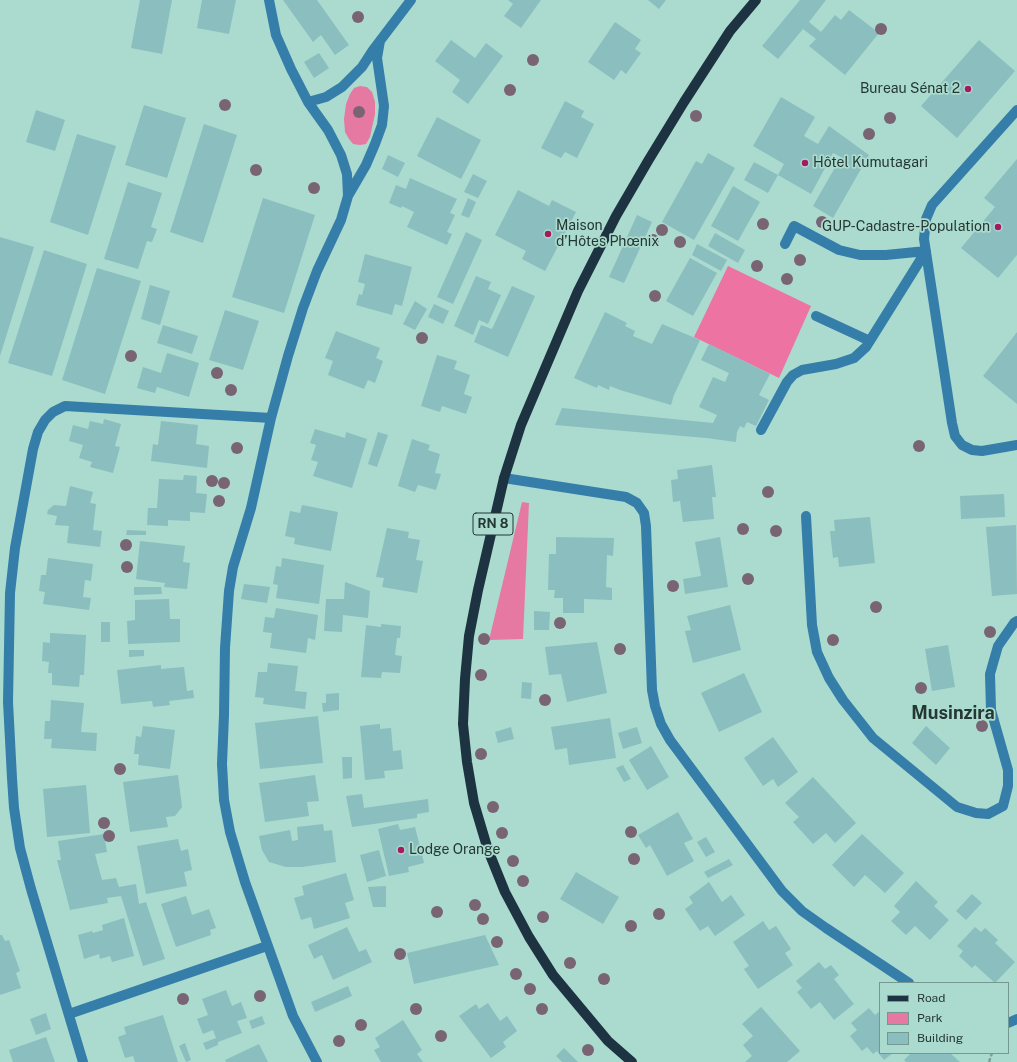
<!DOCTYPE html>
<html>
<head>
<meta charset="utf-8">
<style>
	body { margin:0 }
	#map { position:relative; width:1017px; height:1062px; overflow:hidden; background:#abdbcf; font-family:"Public Sans",sans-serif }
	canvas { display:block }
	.legend { position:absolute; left:879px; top:982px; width:130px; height:72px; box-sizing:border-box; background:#abdbcf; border:1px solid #759990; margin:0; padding:5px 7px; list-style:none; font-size:12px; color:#243732 }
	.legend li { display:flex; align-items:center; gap:8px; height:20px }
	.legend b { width:20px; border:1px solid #759990 }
</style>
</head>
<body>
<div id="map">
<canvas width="1017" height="1062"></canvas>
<ul class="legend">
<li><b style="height:5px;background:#1e3341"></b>Road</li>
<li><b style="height:11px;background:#e579a2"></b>Park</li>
<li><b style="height:11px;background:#8bbebe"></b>Building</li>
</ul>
</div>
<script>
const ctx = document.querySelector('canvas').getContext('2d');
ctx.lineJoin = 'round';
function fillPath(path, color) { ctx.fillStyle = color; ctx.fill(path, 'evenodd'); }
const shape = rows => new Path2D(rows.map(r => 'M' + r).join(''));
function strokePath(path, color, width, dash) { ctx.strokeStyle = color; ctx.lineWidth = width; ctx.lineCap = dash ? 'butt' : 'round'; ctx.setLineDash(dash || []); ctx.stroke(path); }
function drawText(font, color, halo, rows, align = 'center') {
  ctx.font = font + ' "Public Sans",sans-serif'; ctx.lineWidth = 3.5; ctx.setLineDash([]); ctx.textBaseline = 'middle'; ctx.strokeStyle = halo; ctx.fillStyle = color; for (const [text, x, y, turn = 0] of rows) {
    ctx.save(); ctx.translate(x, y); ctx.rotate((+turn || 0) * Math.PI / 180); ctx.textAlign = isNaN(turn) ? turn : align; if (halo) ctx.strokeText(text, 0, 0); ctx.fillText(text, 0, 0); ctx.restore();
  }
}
const green = shape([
	[360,86,367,87,372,92,375,102,375,114,370,137,366,144,360,145,353,144,349,139,345,132,344,119,346,104,350,94,354,88],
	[522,502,529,503,523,639,489,640]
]);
const forest = shape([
	[728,266,811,306,779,378,694,337]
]);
const building = shape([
	[140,0,172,0,162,54,131,48],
	[202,0,236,0,229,34,197,28],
	[283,0,317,0,349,45,335,55,321,35,313,42],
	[508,0,541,0,521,28,504,16,513,4],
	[648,0,666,0,659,9],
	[800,0,826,0,809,22,821,32,835,15,841,20,849,10,879,33,845,75,809,46,816,39,803,29,778,59,762,46],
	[615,22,641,40,635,49,641,53,626,74,621,70,614,80,588,62],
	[451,40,475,58,486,43,503,56,468,104,452,92,460,80,435,61],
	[979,40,1015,71,957,138,921,106],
	[319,53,329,68,314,78,304,62],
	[781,97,815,117,804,136,818,144,829,126,869,155,833,218,813,206,841,157,833,153,811,194,778,175,768,193,744,180,754,162,778,175,784,164,753,146],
	[565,101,584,111,581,117,594,124,577,158,565,152,561,158,541,148],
	[144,105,186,118,167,178,125,165],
	[36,110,65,120,55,151,26,142],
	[437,117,481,140,461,179,417,156],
	[204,124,237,135,203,243,170,232],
	[77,134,116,146,88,235,50,222],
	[708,153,735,168,694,240,662,222,696,161,702,164],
	[388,155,405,163,398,177,382,169],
	[1017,159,1017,255,998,278,961,248,995,207,984,198],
	[473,174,487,181,478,198,464,192],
	[410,178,457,199,450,213,455,215,447,232,452,234,447,245,407,227,414,212,402,206,401,208,389,203,396,185,406,189],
	[128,182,162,193,151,227,157,229,152,242,147,241,138,269,104,259],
	[733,186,760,202,738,241,711,226],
	[518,190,549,206,552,200,576,212,545,271,522,259,526,251,495,235],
	[263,198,315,215,284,313,232,297],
	[468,198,476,202,469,218,461,215],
	[637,215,652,222,624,283,609,277],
	[466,232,482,240,453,304,437,297],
	[715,233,745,250,738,263,708,246],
	[0,237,34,247,0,356],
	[697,244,727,260,721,271,692,255],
	[44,250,87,264,52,376,8,363],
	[365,254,412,267,402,306,395,304,392,315,356,305,359,294,362,295,365,284,358,282],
	[690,258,717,273,693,316,666,301],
	[97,268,141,281,105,394,62,380],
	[476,276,491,282,488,289,501,295,488,324,479,320,473,335,454,326],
	[150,285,170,291,160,325,141,319],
	[512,286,535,296,508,357,474,342,481,325,492,329],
	[415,301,427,309,415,330,403,324],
	[434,304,449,311,443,324,428,317],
	[225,310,259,321,243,370,209,360],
	[605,312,627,323,625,326,635,331,633,336,652,344,662,324,700,340,674,395,671,405,620,390,610,386,609,390,598,385,597,388,574,378],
	[163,325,198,336,192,354,157,343],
	[336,331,380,348,376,358,383,361,375,383,368,380,364,389,328,375,333,361,325,358],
	[1017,332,1017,404,983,376],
	[709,344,770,374,759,395,769,400,756,426,747,422,744,428,740,426,737,432,736,442,706,438,555,425,562,408,713,423,717,415,699,407,713,377,725,382,729,373,701,360],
	[167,353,199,363,189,397,157,387,155,393,137,388,143,367,161,373],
	[437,355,457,361,454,369,470,375,464,394,472,397,466,414,442,406,440,412,421,406],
	[104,419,121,424,115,446,120,447,113,473,90,467,92,462,79,458,83,445,69,441,73,425,88,429,90,421,103,424],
	[161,421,198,425,196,444,209,446,207,468,151,461,153,444,158,445],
	[315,429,345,438,346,432,367,439,352,488,313,476,318,462,311,460,316,445,310,443],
	[378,432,388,435,377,467,368,464],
	[412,439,430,445,428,450,440,454,435,473,441,474,436,490,418,485,415,492,398,486],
	[712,465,716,497,712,497,714,519,683,522,680,501,673,502,671,480,678,479,677,470],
	[184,475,197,476,196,493,207,494,205,513,190,512,190,521,168,520,168,526,147,525,148,508,157,508,159,479,183,480],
	[70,486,93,492,90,503,96,504,93,530,102,531,100,547,67,543,69,526,55,525,57,516,47,514,48,510,54,505,66,506],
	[1004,494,1005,517,961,519,960,496],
	[302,505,338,512,331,551,294,544,295,538,285,536,290,511,300,513],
	[870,517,875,563,839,567,838,557,833,558,830,531,835,531,834,520],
	[1016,525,1017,594,992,596,986,527],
	[387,528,409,532,408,538,420,540,416,560,423,561,417,593,382,587,384,578,376,577],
	[127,530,146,531,146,535,126,535],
	[556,537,614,538,613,556,607,555,606,587,612,588,612,600,584,599,584,613,563,613,563,598,554,598,555,590,548,590,549,554,556,554],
	[720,537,728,587,685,594,683,579,701,576,695,542],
	[140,541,185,546,183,562,190,563,187,589,164,587,165,583,136,579],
	[48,558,93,564,91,581,85,580,83,597,91,598,89,610,43,604,45,592,39,591,41,575,46,575],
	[282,558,324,565,319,604,276,598,278,585,273,584,276,566,281,567],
	[345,582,370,591,368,618,343,615,342,632,324,631,326,599,344,599],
	[244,584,270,587,267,603,241,599],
	[134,587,161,587,162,594,134,595],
	[169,599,170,619,180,619,180,642,128,644,127,621,135,620,135,600],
	[730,605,741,650,693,663,685,631,691,630,687,616],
	[276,608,318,615,315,640,308,638,306,653,270,648,272,633,263,632,265,617,274,618],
	[534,611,550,612,549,630,534,630],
	[101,622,110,622,110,642,101,642],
	[381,624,401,626,400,638,397,638,395,655,402,656,400,673,382,672,381,678,361,677,366,625,381,627],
	[50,633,86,635,84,675,80,675,79,687,52,685,52,673,48,673,49,662,42,661,43,642,50,643],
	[597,642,607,693,567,702,561,674,549,675,545,647],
	[948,645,955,687,932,691,925,649],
	[129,650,144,650,144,656,129,657],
	[268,663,298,666,295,691,307,692,305,709,263,704,264,698,255,697,258,672,267,672],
	[161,665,161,669,184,667,187,691,193,690,194,698,169,701,170,705,153,707,152,701,121,704,117,670],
	[744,673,762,712,719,732,701,693],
	[522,682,532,683,531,699,521,698],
	[339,693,339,710,323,712,322,703,326,703,326,694],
	[51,700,84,703,81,732,97,733,96,751,51,748,52,739,44,739,45,721,50,721],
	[318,716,323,763,260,769,255,723],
	[610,718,616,758,569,765,567,748,555,750,551,727],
	[380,724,380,729,391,728,393,751,401,750,403,769,384,771,385,778,365,780,360,726],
	[143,726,175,730,170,769,138,765,139,754,134,754,136,736,141,737],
	[926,726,950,748,936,765,912,743],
	[511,727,514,739,498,743,495,732],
	[637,727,642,743,623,749,618,733],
	[773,737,798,772,778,787,773,779,763,786,744,758],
	[651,746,669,777,647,790,629,760],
	[342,757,352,757,352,778,343,779],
	[623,765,631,779,624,782,616,768],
	[178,775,182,807,175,816,166,817,168,827,130,832,123,782],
	[315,775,319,801,307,802,309,816,265,822,259,783],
	[813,777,856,823,835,843,826,833,813,844,793,822,799,817,785,803],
	[86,785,90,833,47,837,43,789],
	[362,794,364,808,428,799,429,812,417,814,417,818,352,827,346,796],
	[678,812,693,839,684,843,694,861,667,876,650,845,646,848,638,835],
	[323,824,324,831,332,830,336,862,302,867,286,867,269,862,262,850,259,836,290,830,292,841,298,840,297,827],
	[398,824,400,830,415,827,424,863,408,867,409,872,389,876,378,829],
	[104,834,107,852,95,854,102,880,116,878,119,887,136,884,139,904,146,902,165,959,143,966,121,896,107,898,108,903,70,910,57,860,61,860,58,841],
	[862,834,904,873,885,893,865,875,854,887,832,865],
	[706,837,715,852,706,857,697,842],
	[178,839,181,851,188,849,192,870,184,872,187,886,146,894,137,846],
	[379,850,386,876,367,882,360,855],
	[729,859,733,865,708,878,704,872],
	[576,872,619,897,603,924,560,899],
	[346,873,354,900,345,903,350,918,314,929,311,917,301,920,294,898,304,895,302,886],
	[916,881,938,902,934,906,949,920,930,940,915,926,906,935,891,921,900,912,894,906],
	[709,882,722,902,731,895,745,915,715,936,708,926,700,931,685,909,693,903,689,897],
	[386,886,386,907,373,907,368,887],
	[972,894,982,903,966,920,956,911],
	[186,896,192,915,209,909,216,928,210,930,211,935,176,947,161,904],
	[124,918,134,956,112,962,110,956,100,959,99,954,84,959,78,935,92,931,93,933,103,930,102,925],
	[763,921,769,930,776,926,791,949,785,953,793,965,758,989,744,969,749,966,733,942],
	[347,927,359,952,366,949,372,962,333,980,322,955,314,959,308,945],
	[975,927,981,932,985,928,998,940,995,943,1015,962,995,983,975,965,972,968,959,956,963,951,957,946],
	[0,935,2,935,5,941,9,940,20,971,16,973,21,988,0,995],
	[485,935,499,965,414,984,407,953],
	[819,962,825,969,831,965,839,975,834,979,854,1004,834,1020,820,1002,811,1009,797,992,802,988,796,981],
	[348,986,352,996,315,1012,311,1002],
	[226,990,232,1006,241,1002,247,1018,237,1021,242,1033,218,1042,218,1045,206,1050,203,1043,216,1038,213,1030,203,1034,197,1019,208,1015,202,999],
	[488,1003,500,1021,507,1016,517,1031,503,1042,506,1047,491,1058,459,1016,476,1004,479,1009],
	[761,1007,800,1051,787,1062,745,1062,752,1056,743,1045,753,1036,742,1024],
	[869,1008,875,1015,880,1011,880,1053,893,1053,884,1060,877,1051,873,1054,867,1047,862,1051,850,1036,857,1030,851,1023],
	[46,1013,51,1029,36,1035,30,1019],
	[163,1015,178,1062,135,1062,133,1056,125,1058,118,1037,126,1034,124,1027],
	[262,1016,265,1024,252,1029,249,1021],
	[403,1020,422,1050,417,1054,423,1062,381,1062,374,1050,380,1047,375,1038],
	[46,1037,55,1062,13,1062,9,1050],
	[185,1043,191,1060,186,1062,179,1046],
	[259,1044,268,1062,226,1062,225,1060],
	[564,1048,578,1062,562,1062,556,1056],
	[911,1053,950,1053,960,1062,906,1062,904,1060]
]);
const path = shape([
	[989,1062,992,1053]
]);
const minor = shape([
	[269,0,276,35,291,69,308,102,328,130,341,155,347,174,348,196,341,220,317,271,303,308,288,356,271,418,251,508,233,567,229,591,225,648,224,715,222,764,224,800,230,832,245,882,293,1016,317,1062],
	[308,102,326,97,342,87,362,67,373,50,411,0],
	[1017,110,932,205,926,219,924,239,952,423,955,436,962,445,972,450,982,451,1017,445],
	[348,196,366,165,375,144,382,125,384,106,377,58,380,41],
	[816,316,870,341],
	[761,430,787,382,793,375,802,370,836,364,854,358,866,347,926,251,886,255,860,255,839,250,794,226,785,244],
	[504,478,626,497,637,503,644,513,646,526,652,690,655,706,661,724,670,740,782,891,802,911,826,928,909,983],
	[806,516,812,625,817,652,829,678,843,700,873,738,957,807,976,813,988,814,1003,806,1008,786,1008,770,991,710,990,674,998,646,1014,623,1017,621],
	[69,1014,267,946],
	[1008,1023,1017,1019],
	[83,1062,31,889,20,848,14,808,12,778,8,702,10,593,15,548,33,449,38,432,45,420,53,412,65,406,271,418]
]);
const major = shape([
	[632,1062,608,1041,553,975,529,937,505,892,488,850,474,803,467,762,463,724,465,679,469,636,478,590,504,478,521,425,578,291,616,216,648,161,684,102,730,31,756,0]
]);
const trees = [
	[358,17],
	[881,29],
	[533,60],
	[510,90],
	[225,105],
	[359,112],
	[696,116],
	[890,118],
	[869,134],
	[256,170],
	[314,188],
	[822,222],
	[763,224],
	[662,230],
	[653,240],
	[680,242],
	[800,260],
	[757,266],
	[787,279],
	[655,296],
	[422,338],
	[131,356],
	[217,373],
	[231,390],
	[919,446],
	[237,448],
	[212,481],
	[224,483],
	[768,492],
	[219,501],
	[743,529],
	[776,531],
	[126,545],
	[127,567],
	[748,579],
	[673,586],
	[876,607],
	[560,623],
	[990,632],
	[484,639],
	[833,640],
	[620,649],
	[481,675],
	[921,688],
	[545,700],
	[982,726],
	[481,754],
	[120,769],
	[493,807],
	[104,823],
	[631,832],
	[502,833],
	[109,836],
	[634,859],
	[513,861],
	[523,881],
	[475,905],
	[437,912],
	[659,914],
	[543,917],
	[483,919],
	[631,926],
	[497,942],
	[400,954],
	[570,963],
	[516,974],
	[604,979],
	[530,989],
	[260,996],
	[183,999],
	[416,1009],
	[542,1009],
	[361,1025],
	[441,1036],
	[339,1041],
	[588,1050]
];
const markers = [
	[968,89,4,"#a5195f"],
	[805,163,4,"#a5195f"],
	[998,227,4,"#a5195f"],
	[548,234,4,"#a5195f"],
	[401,850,4,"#a5195f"]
];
const shields = [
	[493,524,40]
];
const shieldNames = [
	["RN 8",493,524]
];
const poiNames = [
	["Bureau Sénat 2",960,89,"right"],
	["Hôtel Kumutagari",813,163],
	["Maison",556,226],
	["d’Hôtes Phœnix",556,242],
	["GUP-Cadastre-Population",990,227,"right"],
	["Lodge Orange",409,850]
];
const districtNames = [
	["Musinzira",953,713]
];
fillPath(green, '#e579a2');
fillPath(forest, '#ec73a2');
fillPath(building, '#8bbebe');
strokePath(path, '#7ca198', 2.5, [4, 2]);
strokePath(minor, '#357ea9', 10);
strokePath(major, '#1e3341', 10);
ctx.fillStyle = '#796474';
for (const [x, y] of trees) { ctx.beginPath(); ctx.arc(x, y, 6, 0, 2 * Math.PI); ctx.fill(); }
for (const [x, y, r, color] of markers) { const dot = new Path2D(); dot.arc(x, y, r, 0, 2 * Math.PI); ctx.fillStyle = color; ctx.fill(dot); strokePath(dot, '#abdbcf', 1.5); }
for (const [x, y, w] of shields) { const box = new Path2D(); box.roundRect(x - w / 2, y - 11, w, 22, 3); ctx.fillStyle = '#abdbcf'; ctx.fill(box); strokePath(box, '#243732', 1); }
drawText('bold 13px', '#243732', null, shieldNames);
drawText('14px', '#243732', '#abdbcf', poiNames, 'left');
drawText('bold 18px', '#243732', '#abdbcf', districtNames);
</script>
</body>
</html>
